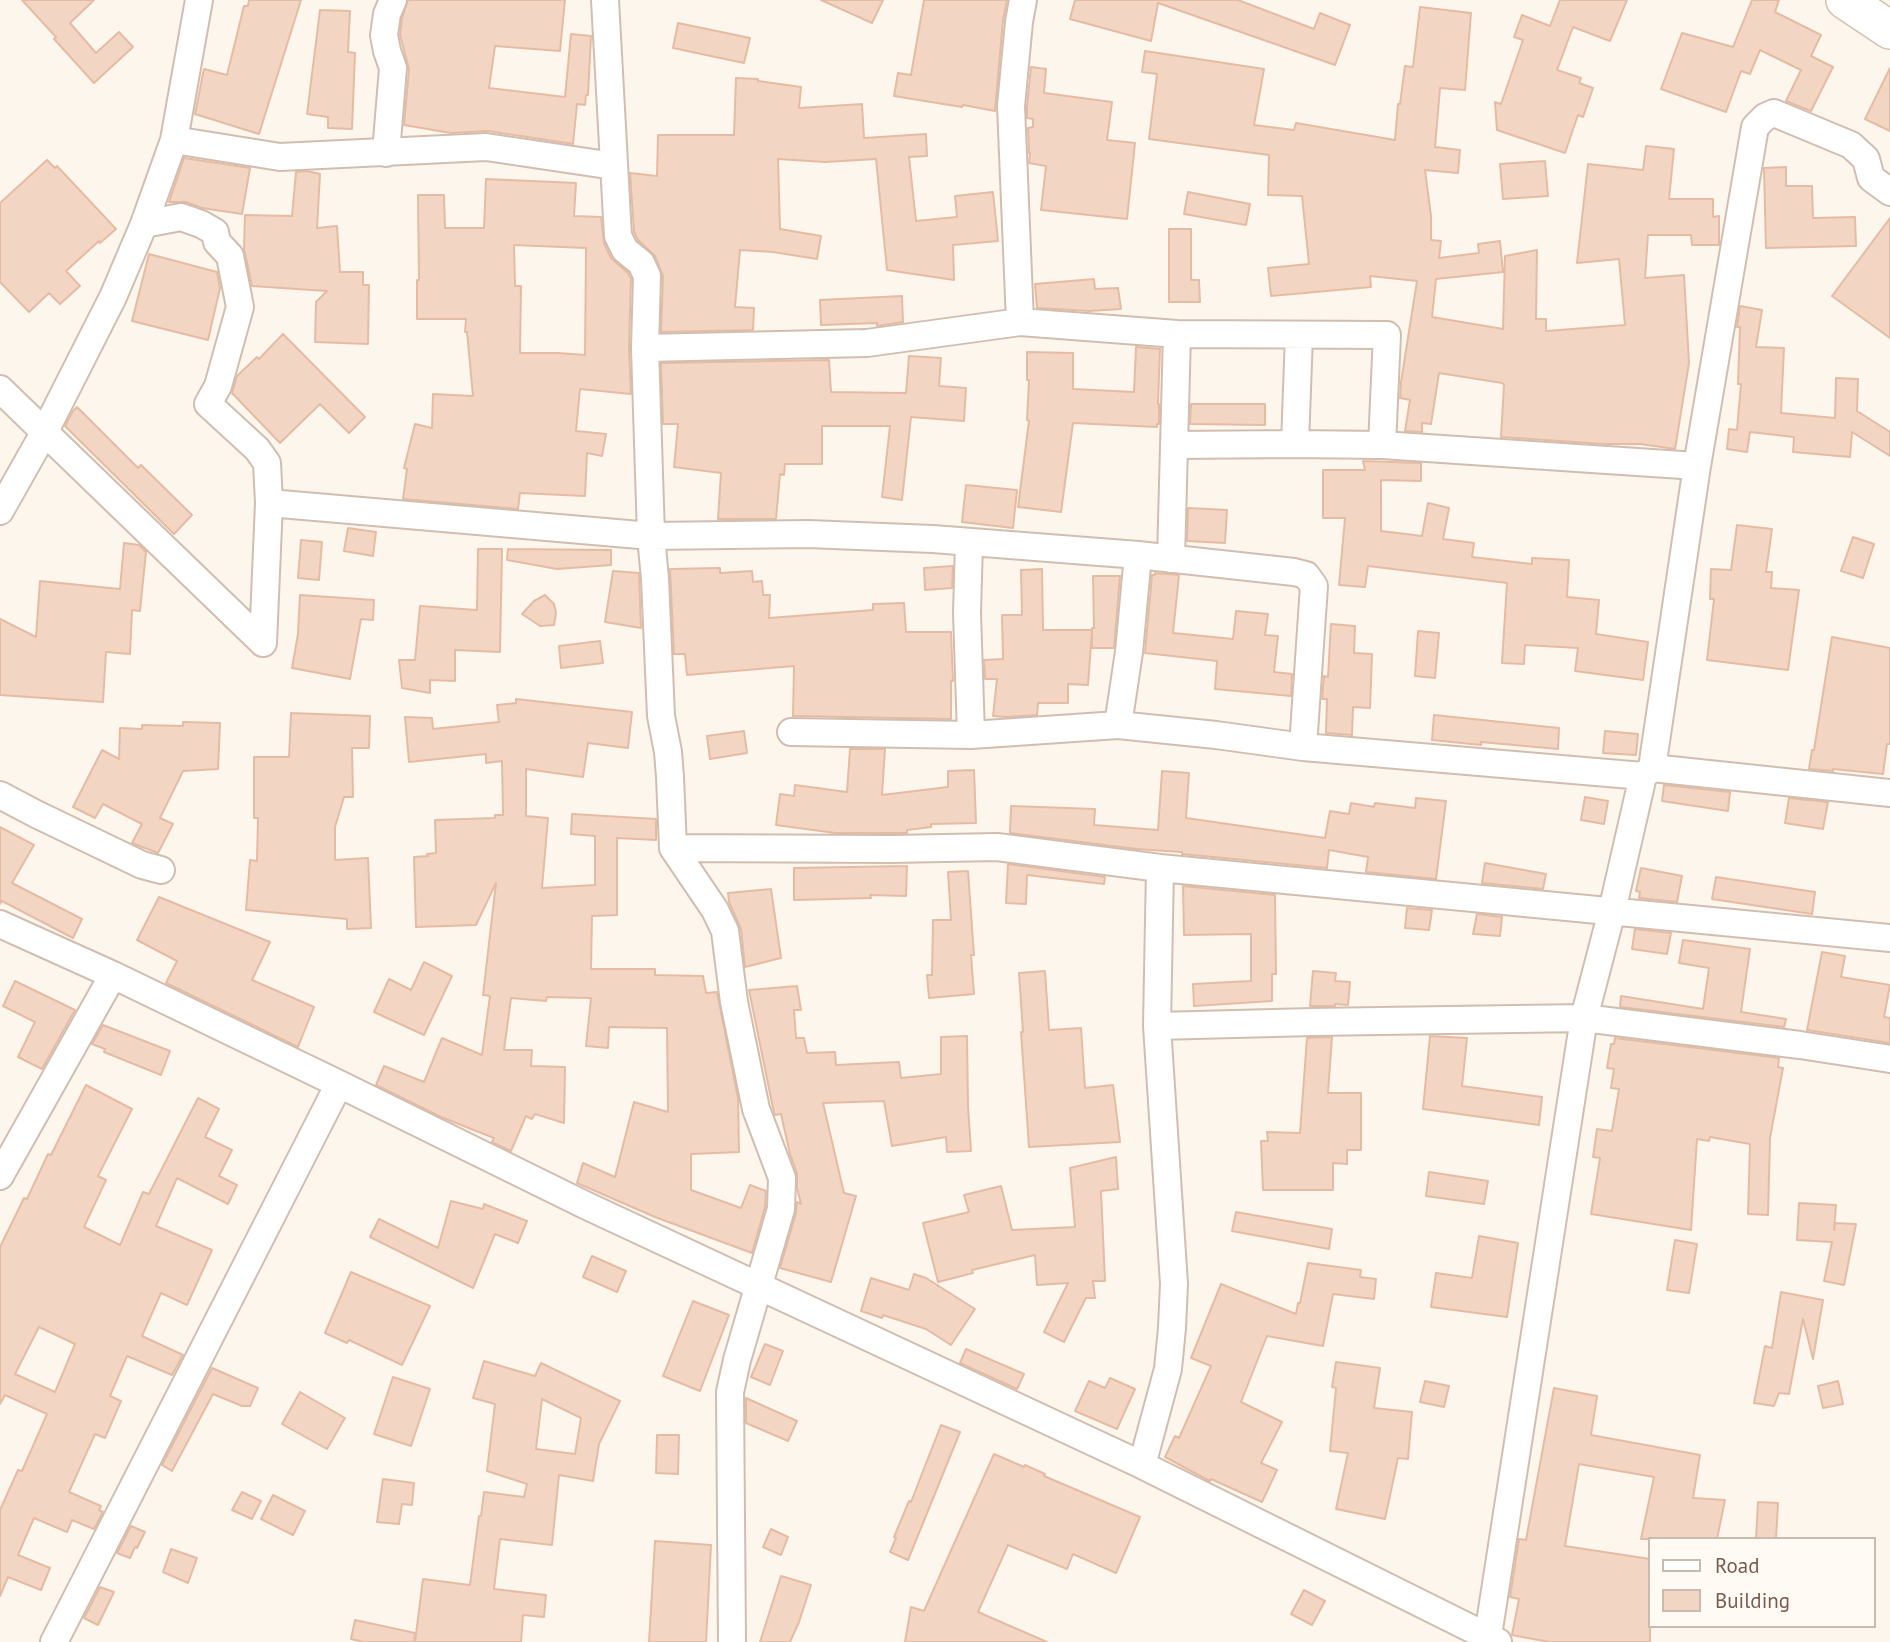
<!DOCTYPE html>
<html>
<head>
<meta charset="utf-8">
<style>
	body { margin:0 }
	#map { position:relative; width:1890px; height:1642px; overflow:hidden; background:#fdf6ec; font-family:"PT Sans",sans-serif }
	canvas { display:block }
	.legend { position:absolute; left:1648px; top:1537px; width:228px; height:91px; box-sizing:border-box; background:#fffaf3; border:2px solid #cabbb1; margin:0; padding:9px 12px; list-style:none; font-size:21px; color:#7a5c4d }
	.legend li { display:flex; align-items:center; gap:14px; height:35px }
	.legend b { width:35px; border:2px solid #cabbb1 }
</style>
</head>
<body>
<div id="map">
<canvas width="1890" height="1642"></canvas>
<ul class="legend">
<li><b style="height:9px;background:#fff"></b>Road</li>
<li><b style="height:19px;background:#f3d5c3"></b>Building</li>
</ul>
</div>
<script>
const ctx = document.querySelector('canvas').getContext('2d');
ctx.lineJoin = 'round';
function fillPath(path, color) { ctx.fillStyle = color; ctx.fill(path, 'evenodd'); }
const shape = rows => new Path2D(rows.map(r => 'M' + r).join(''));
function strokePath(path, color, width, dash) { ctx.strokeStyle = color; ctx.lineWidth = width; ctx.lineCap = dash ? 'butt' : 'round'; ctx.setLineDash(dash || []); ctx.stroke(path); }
const building = shape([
	[22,0,94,0,70,23,96,53,119,32,133,47,94,83,54,39,56,37,22,0],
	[249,0,301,0,259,134,195,114,204,69,227,75,244,6,248,6,249,0],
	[408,0,565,0,560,51,495,46,489,88,565,97,571,34,591,36,588,95,586,95,585,105,577,104,573,144,488,131,451,133,404,125,409,69,400,35,402,18,408,0],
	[821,0,883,0,872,23,821,0],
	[924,0,1007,0,1003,20,995,111,963,105,962,107,894,96,898,73,911,75,924,0],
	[1075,0,1238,0,1314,29,1320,13,1350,25,1335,65,1158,3,1151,41,1070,19,1075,0],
	[1560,0,1627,0,1610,41,1573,27,1557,70,1581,78,1579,83,1593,88,1583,117,1578,115,1565,153,1497,130,1495,102,1501,104,1523,40,1514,37,1522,15,1550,26,1560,0],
	[1752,0,1779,0,1775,12,1821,35,1811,56,1833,67,1811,111,1786,101,1801,70,1760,50,1750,74,1741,71,1726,112,1661,89,1682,33,1733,47,1752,0],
	[1420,7,1471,13,1465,90,1440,88,1435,147,1460,150,1458,173,1425,170,1431,216,1431,240,1441,241,1439,258,1479,253,1478,244,1500,241,1503,272,1436,279,1432,317,1503,329,1505,256,1537,250,1536,319,1546,319,1546,331,1625,325,1619,259,1577,263,1588,164,1643,170,1646,146,1674,149,1669,199,1713,199,1713,217,1719,216,1719,245,1692,245,1691,235,1648,235,1645,278,1684,275,1689,363,1675,449,1640,444,1604,444,1501,437,1504,385,1502,383,1439,373,1431,424,1422,423,1422,432,1405,431,1410,400,1400,398,1401,382,1417,281,1370,276,1371,287,1271,296,1268,268,1309,264,1302,196,1268,195,1269,155,1149,139,1157,74,1142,72,1145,51,1264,69,1254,125,1294,130,1296,123,1395,140,1398,104,1400,104,1405,66,1413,67,1420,7],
	[320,10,350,11,348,52,355,53,352,129,328,128,328,117,307,114,320,10],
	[678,23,750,38,744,63,673,48,678,23],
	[1031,67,1046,69,1044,93,1112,102,1107,140,1135,143,1127,219,1041,210,1046,166,1029,163,1030,153,1029,153,1028,128,1033,127,1033,119,1027,118,1027,106,1031,67],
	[1890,68,1890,131,1865,119,1890,68],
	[736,78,758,79,758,81,801,87,799,108,862,104,864,138,926,134,927,156,909,157,916,221,957,217,955,196,993,192,998,241,953,245,954,280,887,270,876,159,825,162,778,159,780,229,821,236,817,259,773,252,740,250,735,307,754,308,753,330,661,332,663,276,655,256,638,240,634,232,630,173,657,176,658,135,734,135,736,78],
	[184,158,250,168,242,214,202,208,186,202,169,202,184,158],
	[47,160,55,168,57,166,116,229,100,243,99,241,66,271,80,286,60,304,49,293,29,312,0,282,0,203,47,160],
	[1545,161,1548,196,1503,199,1500,164,1545,161],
	[1786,167,1786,186,1812,186,1813,218,1855,217,1856,246,1766,248,1764,168,1786,167],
	[307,171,320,174,317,228,337,226,340,272,363,272,363,285,369,285,368,344,315,342,316,302,327,291,252,286,244,249,245,215,292,216,296,172,307,171],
	[486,179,576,183,574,216,601,217,604,243,611,258,628,273,631,279,629,348,631,394,580,389,576,431,606,434,602,456,587,453,585,496,520,493,518,509,403,499,407,469,404,468,415,424,432,428,433,394,473,396,467,332,465,332,466,319,417,319,417,280,419,280,418,195,444,195,445,228,484,228,486,179],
	[514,245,586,248,585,355,558,353,520,353,521,286,515,286,514,245],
	[1188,192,1250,204,1246,225,1184,214,1188,192],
	[1890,218,1890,338,1832,296,1890,218],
	[1169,229,1191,229,1191,280,1199,280,1200,302,1169,302,1169,229],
	[149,254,217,272,220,288,208,340,132,321,149,254],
	[1094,279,1095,289,1118,288,1121,309,1089,311,1037,308,1035,284,1094,279],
	[902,296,903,322,877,326,877,323,821,325,820,300,902,296],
	[1740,306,1762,310,1756,347,1784,348,1781,413,1835,418,1836,378,1858,379,1857,411,1890,432,1890,456,1852,432,1850,457,1793,452,1794,437,1750,432,1747,452,1727,449,1729,429,1737,430,1741,384,1738,384,1740,327,1737,327,1740,306],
	[283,334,365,417,349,433,320,404,280,443,232,393,237,376,257,357,259,359,283,334],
	[1136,347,1160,349,1158,404,1159,404,1159,424,1157,424,1157,427,1073,423,1061,512,1018,507,1029,421,1027,420,1029,380,1027,380,1027,352,1073,353,1073,389,1134,392,1136,347],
	[909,356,941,358,939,386,966,388,964,421,911,417,902,500,882,497,890,426,822,426,822,464,785,464,784,475,780,474,776,519,718,519,721,473,674,467,678,424,663,424,661,363,829,360,831,392,906,393,909,356],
	[1191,404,1265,404,1265,425,1190,424,1191,404],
	[77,407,138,468,141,465,192,515,174,534,65,426,73,411,77,407],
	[1363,461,1421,463,1421,481,1381,480,1381,531,1422,536,1428,503,1449,508,1443,539,1474,543,1472,557,1532,564,1532,558,1569,560,1567,597,1599,600,1596,634,1648,642,1643,680,1575,671,1578,648,1525,645,1524,664,1502,663,1507,583,1368,566,1365,587,1339,585,1345,518,1323,518,1323,470,1365,470,1363,461],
	[966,485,1017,490,1013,528,962,522,966,485],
	[1188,508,1227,510,1225,543,1187,541,1188,508],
	[1737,525,1772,529,1766,572,1772,572,1771,588,1799,590,1788,670,1707,660,1714,599,1710,599,1711,569,1731,570,1737,525],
	[348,528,376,532,373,556,344,551,348,528],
	[1853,537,1874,544,1863,578,1841,571,1853,537],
	[301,540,322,542,319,580,298,578,301,540],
	[124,543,139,545,146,552,140,611,132,610,130,654,106,652,103,702,0,695,0,619,36,637,40,581,120,589,124,543],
	[478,549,502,549,500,652,455,650,455,681,430,680,430,693,402,688,399,660,415,660,420,606,477,610,478,549],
	[508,549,611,550,611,565,557,569,507,560,508,549],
	[953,566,952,588,925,590,924,568,953,566],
	[720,568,720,573,752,571,753,582,762,581,763,595,770,595,769,618,873,610,873,604,904,603,906,632,951,632,953,681,951,681,951,719,793,716,794,666,687,675,685,654,674,654,670,569,720,568],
	[1042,569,1043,630,1092,630,1088,685,1068,684,1068,703,1038,703,1037,715,1007,717,993,716,997,679,985,679,984,660,1003,659,1002,615,1022,615,1021,570,1042,569],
	[613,571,639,573,641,628,605,622,613,571],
	[1155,573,1179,575,1173,633,1233,639,1236,611,1268,614,1265,635,1278,636,1274,672,1292,674,1291,696,1215,689,1217,661,1145,653,1152,575,1155,575,1155,573],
	[1093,576,1120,576,1114,648,1092,648,1092,628,1094,628,1093,576],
	[300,595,374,600,373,620,361,619,350,679,292,668,298,634,300,595],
	[545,595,554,604,556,613,554,625,540,626,522,614,534,601,545,595],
	[1331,624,1355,626,1354,653,1372,654,1370,708,1353,707,1352,735,1326,733,1327,699,1322,699,1324,676,1328,677,1331,624],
	[1418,631,1439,633,1435,678,1415,676,1418,631],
	[1832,637,1890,648,1890,744,1887,744,1883,774,1833,769,1833,771,1809,769,1812,750,1814,750,1832,637],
	[600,641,603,663,561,668,559,646,600,641],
	[516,699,632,712,628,748,588,743,583,777,526,769,526,816,548,818,542,888,595,885,595,836,571,834,572,814,656,819,656,840,617,838,617,915,592,916,591,969,655,969,655,975,703,976,706,993,717,992,738,1098,739,1152,691,1154,691,1190,741,1208,750,1185,766,1191,765,1207,752,1253,655,1217,577,1183,583,1163,615,1177,634,1102,668,1112,667,1028,609,1027,608,1048,586,1046,591,998,547,997,546,1001,511,998,504,1050,532,1050,531,1066,565,1067,564,1123,535,1114,532,1119,526,1116,511,1151,492,1142,494,1138,441,1117,376,1085,384,1066,424,1082,442,1038,482,1055,490,996,483,995,496,883,476,925,416,927,414,857,428,856,427,854,436,853,435,820,495,818,495,815,503,815,502,761,486,763,486,754,409,762,405,717,432,718,433,729,499,722,497,705,516,703,516,699],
	[291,713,370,716,369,748,352,748,353,797,344,797,335,827,335,860,368,858,371,928,347,929,347,919,246,910,250,860,257,861,258,818,254,818,254,757,289,757,291,713],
	[1434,715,1559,728,1558,749,1481,742,1481,745,1432,740,1434,715],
	[183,722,220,723,218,769,183,771,160,818,173,824,158,853,132,843,142,824,103,804,95,818,73,807,102,750,119,759,120,728,142,729,142,725,183,726,183,722],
	[744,731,747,753,710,759,707,736,744,731],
	[1605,731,1638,734,1636,755,1603,753,1605,731],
	[850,749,885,749,882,795,948,787,948,771,974,770,976,823,931,824,931,827,907,830,907,833,835,833,776,825,780,794,794,796,795,785,847,792,850,749],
	[1162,771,1189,773,1186,818,1325,838,1330,811,1349,814,1351,803,1374,807,1375,803,1415,808,1416,798,1446,801,1436,879,1366,872,1368,857,1329,850,1327,868,1182,854,1182,852,1136,849,1010,833,1011,806,1095,809,1094,825,1158,830,1162,771],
	[1664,785,1730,792,1728,811,1662,801,1664,785],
	[1585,797,1608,801,1604,824,1581,820,1585,797],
	[1789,798,1828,802,1823,829,1785,823,1789,798],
	[0,827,34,845,12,883,82,919,73,938,2,901,0,904,0,827],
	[1485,863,1546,874,1543,889,1482,883,1485,863],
	[1008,864,1105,877,1104,884,1027,875,1026,904,1006,903,1008,864],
	[907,866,906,896,870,895,871,898,794,900,794,868,907,866],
	[1641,868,1682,876,1677,902,1639,898,1640,892,1636,891,1641,868],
	[968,871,974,955,971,955,974,994,929,998,927,975,932,975,933,920,951,920,948,872,968,871],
	[1716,877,1815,892,1812,914,1712,899,1716,877],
	[1183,886,1275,895,1276,974,1272,974,1272,1001,1194,1006,1193,984,1251,981,1251,934,1184,935,1183,886],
	[771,889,781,958,745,967,741,929,729,902,728,893,771,889],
	[159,897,270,942,252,980,314,1007,298,1047,166,983,177,961,137,940,159,897],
	[1407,908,1432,910,1429,930,1405,928,1407,908],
	[1477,914,1502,917,1500,936,1473,934,1477,914],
	[1635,929,1671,933,1667,954,1632,949,1635,929],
	[1683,940,1750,949,1741,1012,1786,1019,1784,1027,1620,1007,1621,996,1703,1009,1709,968,1679,963,1683,940],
	[1822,952,1845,956,1841,977,1890,985,1884,1017,1890,1018,1890,1043,1807,1030,1822,952],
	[424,962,452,976,424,1035,374,1012,389,979,411,990,424,962],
	[1045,971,1049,1030,1081,1028,1085,1088,1113,1085,1120,1142,1029,1147,1021,1032,1023,1032,1019,973,1045,971],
	[1313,971,1336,973,1335,981,1350,982,1348,1005,1335,1004,1335,1006,1310,1006,1313,971],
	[15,981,75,1010,42,1069,18,1057,35,1022,3,1006,15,981],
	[797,986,801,1010,794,1010,796,1038,804,1038,807,1053,835,1052,836,1065,899,1062,901,1078,941,1074,941,1037,967,1036,968,1106,971,1151,947,1152,946,1137,892,1146,884,1101,823,1103,844,1193,856,1196,831,1282,780,1268,796,1213,797,1202,801,1204,797,1188,797,1173,790,1154,781,1114,775,1115,774,1113,749,990,797,986],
	[103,1025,170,1051,161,1075,104,1052,105,1049,92,1044,103,1025],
	[1430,1036,1467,1038,1462,1086,1542,1097,1539,1125,1423,1109,1430,1036],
	[1332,1037,1328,1093,1361,1093,1361,1150,1347,1150,1347,1164,1333,1163,1333,1190,1263,1190,1261,1141,1268,1141,1267,1132,1300,1133,1307,1038,1332,1037],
	[1615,1038,1779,1058,1778,1067,1783,1068,1770,1138,1768,1215,1748,1214,1750,1144,1710,1137,1709,1141,1697,1139,1691,1230,1591,1214,1600,1158,1593,1157,1597,1129,1612,1131,1619,1089,1611,1088,1614,1069,1607,1068,1611,1044,1614,1044,1615,1038],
	[86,1085,132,1109,98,1176,106,1180,84,1227,120,1245,143,1192,149,1194,198,1098,219,1109,205,1137,232,1150,219,1176,237,1185,228,1204,177,1178,156,1226,212,1250,187,1305,161,1293,142,1336,183,1355,172,1375,127,1356,110,1396,121,1401,105,1438,95,1434,69,1492,101,1506,99,1510,103,1512,94,1529,72,1520,67,1532,34,1518,18,1555,50,1568,41,1590,8,1577,0,1596,0,1510,18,1470,22,1471,47,1414,5,1395,0,1404,0,1247,24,1198,27,1199,48,1154,51,1155,86,1085],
	[39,1327,75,1344,55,1392,15,1374,39,1327],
	[1116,1157,1118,1189,1101,1191,1105,1281,1093,1281,1095,1298,1086,1298,1064,1342,1044,1332,1068,1283,1037,1285,1035,1255,972,1270,973,1273,938,1282,923,1223,969,1212,964,1195,1001,1186,1012,1230,1075,1227,1070,1168,1116,1157],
	[1429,1172,1488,1181,1484,1204,1426,1196,1429,1172],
	[451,1201,483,1209,484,1204,527,1221,518,1243,495,1234,473,1288,370,1237,379,1219,438,1248,451,1201],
	[1799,1203,1836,1205,1834,1230,1835,1223,1856,1224,1844,1285,1824,1281,1832,1242,1797,1240,1799,1203],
	[1236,1212,1332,1229,1329,1249,1232,1231,1236,1212],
	[1479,1236,1518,1243,1507,1317,1431,1307,1436,1273,1472,1278,1479,1236],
	[1675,1240,1697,1244,1689,1293,1667,1290,1675,1240],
	[592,1256,626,1271,617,1292,583,1277,592,1256],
	[1308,1263,1361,1270,1360,1277,1376,1279,1374,1299,1333,1294,1323,1346,1267,1336,1241,1402,1282,1422,1261,1463,1277,1470,1262,1502,1211,1479,1210,1481,1204,1478,1165,1457,1175,1436,1179,1438,1211,1366,1191,1358,1221,1284,1296,1314,1298,1303,1300,1303,1308,1263],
	[351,1272,430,1306,402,1365,349,1340,347,1343,325,1333,351,1272],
	[914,1274,926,1278,975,1309,951,1345,926,1329,883,1315,882,1318,861,1311,871,1278,909,1290,914,1274],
	[1781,1292,1823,1300,1813,1359,1803,1319,1789,1394,1779,1393,1774,1406,1754,1403,1765,1346,1772,1348,1781,1292],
	[693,1301,729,1315,700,1391,663,1376,693,1301],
	[765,1344,783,1351,770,1385,751,1377,765,1344],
	[966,1349,1024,1374,1017,1389,960,1363,966,1349],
	[484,1361,535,1376,541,1363,620,1401,599,1444,593,1481,559,1475,552,1545,500,1539,494,1589,546,1595,544,1617,523,1615,521,1642,415,1642,423,1579,470,1585,479,1516,481,1516,484,1492,524,1497,527,1484,487,1471,495,1404,473,1398,484,1361],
	[542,1399,581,1418,575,1454,536,1449,542,1399],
	[1336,1362,1380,1368,1374,1408,1412,1412,1408,1459,1398,1458,1385,1519,1336,1509,1348,1453,1330,1451,1336,1388,1332,1387,1336,1362],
	[212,1368,258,1388,250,1406,242,1406,213,1394,172,1471,162,1465,212,1368],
	[393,1377,430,1389,411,1446,374,1434,393,1377],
	[1110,1378,1135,1389,1117,1429,1075,1411,1089,1381,1105,1388,1110,1378],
	[1425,1381,1449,1386,1444,1407,1420,1402,1425,1381],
	[1838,1381,1843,1404,1823,1408,1818,1386,1838,1381],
	[1554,1388,1597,1396,1591,1435,1700,1455,1693,1498,1725,1500,1717,1539,1641,1539,1654,1477,1579,1464,1565,1546,1650,1559,1650,1642,1549,1642,1512,1635,1519,1599,1510,1597,1519,1539,1526,1540,1554,1388],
	[300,1392,345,1418,327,1449,282,1424,300,1392],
	[746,1398,797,1421,788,1441,746,1423,746,1398],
	[941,1425,960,1432,908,1560,890,1552,896,1538,894,1537,909,1501,911,1502,941,1425],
	[657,1435,679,1435,678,1474,656,1473,657,1435],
	[994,1454,1024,1467,1025,1465,1045,1474,1044,1476,1140,1517,1116,1573,1073,1554,1067,1569,1008,1545,978,1612,1047,1642,905,1642,911,1607,924,1611,994,1454],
	[383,1479,414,1483,412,1505,402,1504,399,1524,377,1522,383,1479],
	[242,1492,261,1501,252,1519,232,1510,242,1492],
	[273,1495,305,1511,293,1535,261,1519,273,1495],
	[1758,1502,1778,1503,1776,1539,1756,1539,1758,1502],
	[131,1526,145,1532,137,1548,135,1547,130,1558,117,1553,131,1526],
	[771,1529,788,1537,781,1555,763,1547,771,1529],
	[655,1541,711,1545,706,1642,649,1642,655,1541],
	[171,1549,197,1558,188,1583,163,1572,171,1549],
	[781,1576,811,1585,799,1622,790,1642,760,1642,781,1576],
	[100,1587,114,1592,98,1625,84,1618,100,1587],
	[1304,1590,1325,1601,1312,1625,1291,1614,1304,1590],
	[355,1620,415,1633,414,1642,363,1642,351,1639,355,1620]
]);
const minor = shape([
	[605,0,618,236,625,250,641,263,647,276,645,348,651,536,655,579,661,716,668,752,670,777,673,848,715,910,725,931,734,1002,756,1109,782,1178,781,1209,737,1360,730,1392,732,1642],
	[174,140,280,157,486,147,614,166],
	[386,153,393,68,387,51,384,35,387,14,393,0],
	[144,224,181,217,201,224,215,232,217,242,230,256,240,307,218,386,208,404,257,449,267,463,269,503,263,643],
	[1020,322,1011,106,1019,22,1023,0],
	[645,348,867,343,1020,322,1177,334,1387,335,1382,445,1697,466],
	[0,389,263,643],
	[1295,444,1382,445],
	[1174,445,1295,444,1299,335],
	[269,503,651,536,808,534,933,539,1138,555,1294,572,1306,575,1314,586,1303,747],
	[0,511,44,433,113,297,144,224,174,140,199,0],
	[969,542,967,613,971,735],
	[1171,559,1177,334],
	[1118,725,1129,652,1138,555],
	[791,732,971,735,1118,725,1216,735,1303,747,1643,776],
	[1652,768,1890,793],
	[0,795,36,814,142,865,161,870],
	[673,848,892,849,997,847,1160,868,1890,938],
	[0,924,113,975,339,1084,585,1205,1142,1465,1498,1642],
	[1157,1026,1313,1022,1584,1018,1800,1045,1890,1059],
	[0,1176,113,975],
	[1142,1465,1168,1369,1172,1328,1174,1284,1157,1026,1160,868],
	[54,1642,339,1084],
	[1487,1642,1584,1018,1612,911,1643,776,1652,768,1697,466,1755,127,1765,117,1774,113,1851,145,1866,159,1871,178,1890,192]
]);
const secondary = shape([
	[1845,0,1890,30]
]);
fillPath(building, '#f3d5c3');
strokePath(building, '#e6bba3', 2);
strokePath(minor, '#d1beb0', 30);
strokePath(secondary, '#d6c0b0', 40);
strokePath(minor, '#fff', 26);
strokePath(secondary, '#fff', 37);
</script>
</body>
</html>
